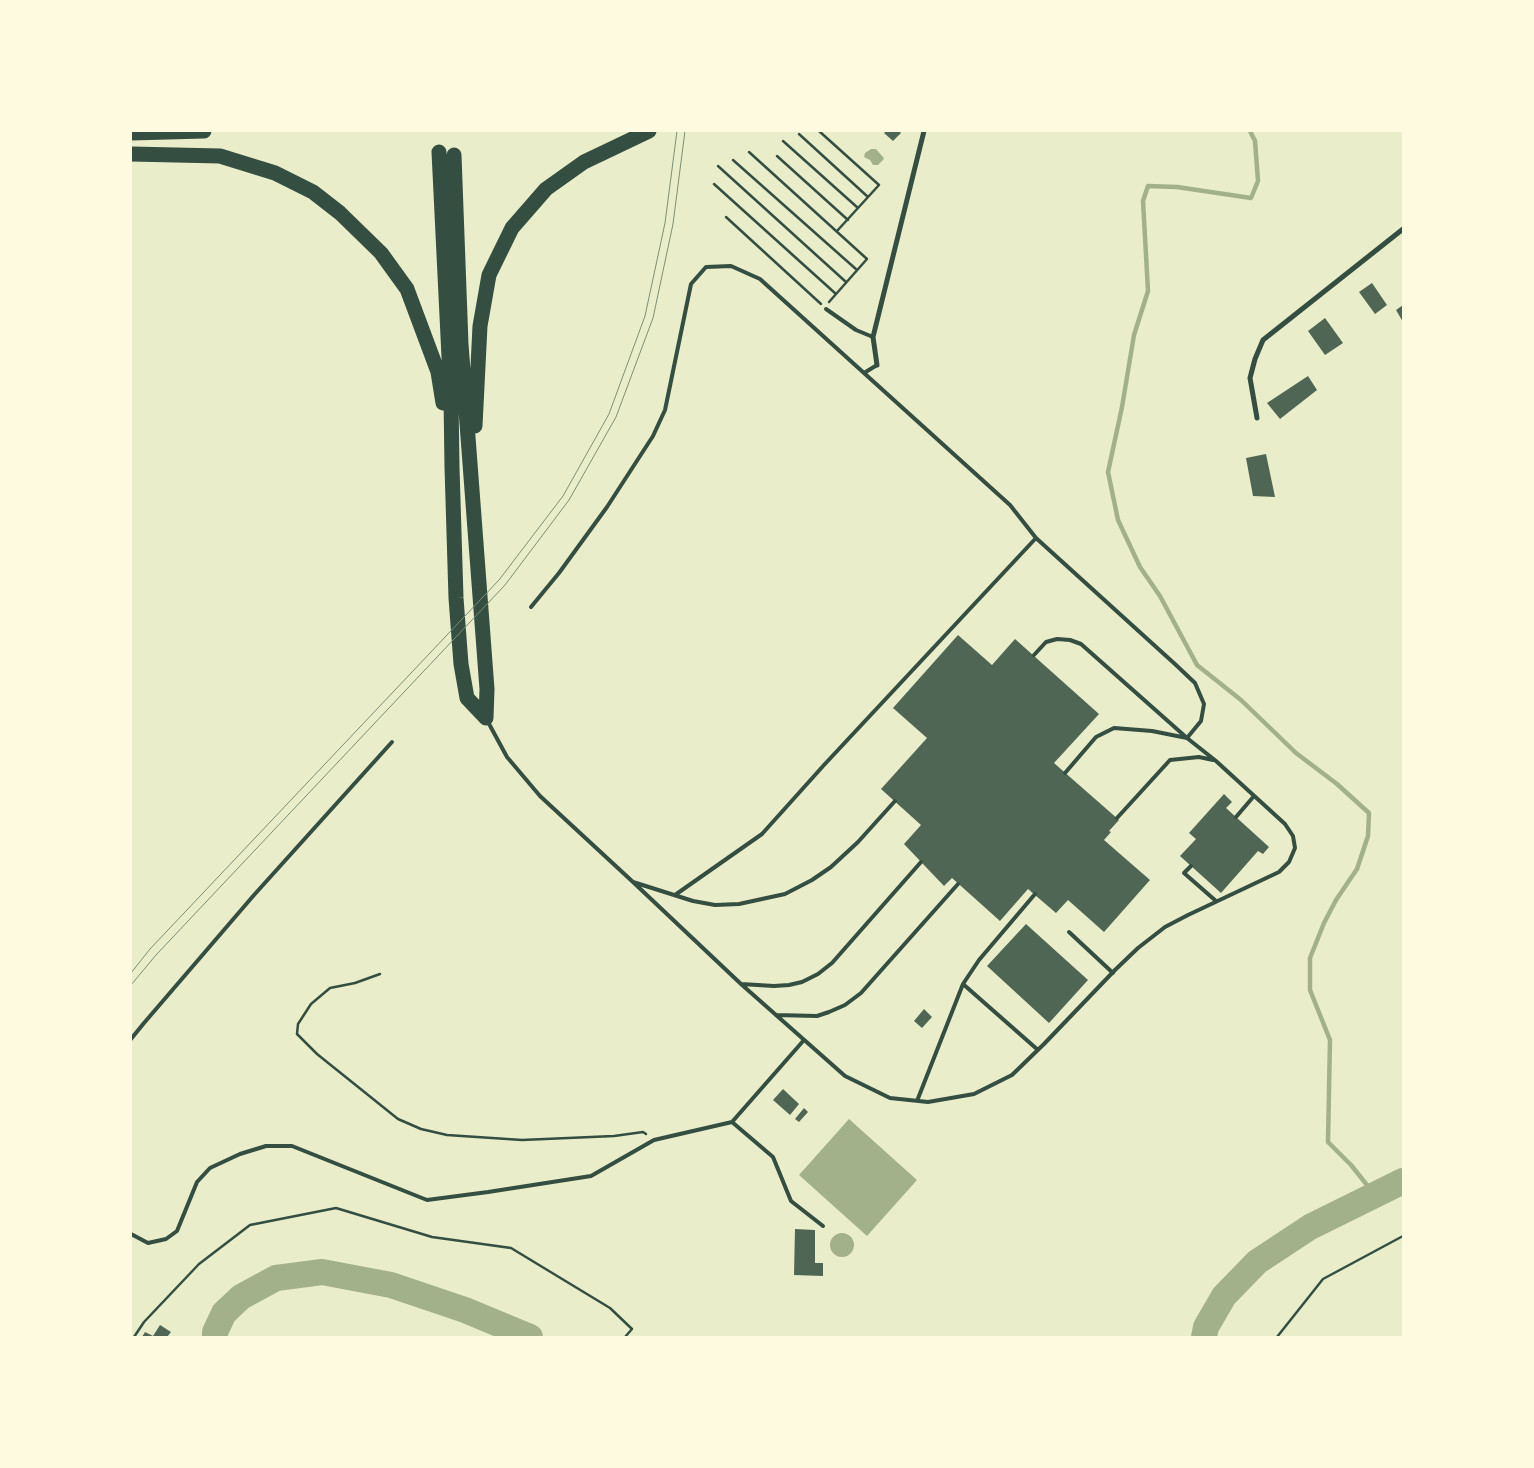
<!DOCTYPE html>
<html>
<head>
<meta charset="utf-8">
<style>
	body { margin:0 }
	#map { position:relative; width:1534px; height:1468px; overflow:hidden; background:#e9edc9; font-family:"Fira Sans",sans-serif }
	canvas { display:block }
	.frame { position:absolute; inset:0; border:132px solid #fefae0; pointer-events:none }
</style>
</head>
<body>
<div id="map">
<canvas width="1534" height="1468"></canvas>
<div class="frame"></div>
</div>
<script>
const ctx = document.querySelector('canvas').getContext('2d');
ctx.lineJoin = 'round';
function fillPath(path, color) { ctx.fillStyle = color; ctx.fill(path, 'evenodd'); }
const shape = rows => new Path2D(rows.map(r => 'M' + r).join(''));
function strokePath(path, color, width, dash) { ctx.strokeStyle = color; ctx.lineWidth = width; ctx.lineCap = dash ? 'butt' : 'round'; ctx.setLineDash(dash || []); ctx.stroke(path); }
const water = shape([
	[871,149,876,149,883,157,884,159,878,165,873,165,870,160,864,157,865,153],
	[849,1119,917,1180,867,1236,799,1175],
	'830 1245a12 12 0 1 1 24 0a12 12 0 1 1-24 0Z'
]);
const stream = shape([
	[1250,131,1255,141,1258,181,1251,198,1177,187,1148,186,1143,201,1148,291,1134,335,1122,407,1108,472,1118,520,1140,567,1160,596,1197,665,1241,700,1296,753,1337,784,1369,813,1368,836,1357,869,1336,900,1324,923,1310,958,1310,990,1330,1040,1328,1142,1351,1165,1375,1195]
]);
const river = shape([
	[215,1337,215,1332,224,1313,241,1297,276,1278,322,1272,391,1285,465,1310,530,1337],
	[1204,1337,1206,1327,1224,1296,1257,1262,1310,1227,1403,1181]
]);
const building = shape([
	[886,131,899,131,901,133,893,141,884,133],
	[1372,283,1387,305,1375,314,1359,292],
	[1403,305,1403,322,1396,310],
	[1325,318,1343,343,1325,355,1308,331],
	[1308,376,1317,390,1280,419,1267,403],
	[1266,454,1275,497,1253,496,1246,458],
	[958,635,992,665,1015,639,1099,714,1054,763,1119,820,1109,831,1111,832,1104,840,1150,880,1104,932,1068,900,1056,913,1028,889,1000,921,952,878,944,886,904,844,921,825,881,789,927,738,893,708],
	[1224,794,1232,802,1226,808,1269,847,1263,854,1258,851,1221,893,1180,856,1196,839,1189,833],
	[1026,924,1088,980,1049,1023,987,966],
	[924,1009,932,1017,922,1028,914,1021],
	[783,1089,799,1104,790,1115,773,1100],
	[804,1108,808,1112,799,1122,795,1119],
	[795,1229,815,1230,815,1263,823,1263,823,1276,794,1275],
	[160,1325,171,1332,167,1337,142,1337,145,1332,153,1336]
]);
const path = shape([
	[819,131,879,185,837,231],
	[799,134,868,197],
	[783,141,858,208],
	[749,152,867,259,829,302],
	[777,156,848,220],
	[733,160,857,270],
	[718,166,846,282],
	[714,184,836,294],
	[726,217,821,304],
	[380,974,355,983,330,988,311,1004,298,1024,297,1034,317,1054,398,1119,421,1129,447,1135,522,1140,614,1136,643,1132,646,1134],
	[134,1337,144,1322,199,1264,250,1225,336,1208,432,1237,511,1248,610,1308,632,1329,625,1337],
	[1277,1337,1323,1279,1403,1236]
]);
const service = shape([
	[826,309,856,330,873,337],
	[864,373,877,365],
	[531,607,559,573,607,507,653,436,665,410,691,284,706,267,731,266,760,279,1010,505,1036,538,1176,665,1195,683,1204,704,1201,721,1187,738,1152,731,1114,728,1096,737,1065,773],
	[488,722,507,757,540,796,633,882,693,901,715,905,739,904,785,894,812,880,831,867,858,842,895,801],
	[1236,817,1254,796],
	[1117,818,1170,760,1199,757,1213,760],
	[1191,866,1184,873,1216,901],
	[633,882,741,984,845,1076,890,1098,928,1102,974,1094,1012,1075,1044,1044,1115,970,1138,948,1165,927,1188,915,1279,872,1289,862,1295,848,1293,836,1285,824,1216,761,1187,738,1081,644,1070,640,1057,639,1046,642,1034,655],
	[675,895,762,834,824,765,1036,538],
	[1069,932,1113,973],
	[741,984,774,986,789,985,802,982,818,974,832,963,921,862],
	[963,984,1038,1050],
	[776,1015,817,1016,829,1012,845,1005,861,993,958,884],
	[131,1039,144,1023,254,895,392,742],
	[917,1101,963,984,979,960,1035,894],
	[732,1122,773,1157,791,1201,823,1226],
	[131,1234,148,1243,166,1239,177,1231,197,1182,210,1168,240,1154,266,1146,292,1146,427,1200,488,1192,591,1176,654,1140,732,1122,804,1040]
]);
const minor = shape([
	[877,365,873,337,924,131],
	[1257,418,1250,378,1255,359,1263,340,1403,229]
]);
const motorway = shape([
	[131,133,204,131],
	[439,152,451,398,452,467,456,598,461,664,467,698,486,718],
	[131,154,220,156,275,173,313,192,340,213,381,253,407,289,438,372,443,403],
	[454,155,461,344,487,689,486,718],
	[475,426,480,326,489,275,512,228,546,189,584,162,649,131]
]);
const tram = shape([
	[131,973,150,949,499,580,563,496,609,414,645,316,665,223,677,131],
	[131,985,156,955,505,585,569,500,616,417,653,318,673,224,685,131]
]);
fillPath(water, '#a3b18a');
strokePath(stream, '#a3b18a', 4.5);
strokePath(river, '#a3b18a', 26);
fillPath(building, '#4f6655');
strokePath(path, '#344e41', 2.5);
strokePath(service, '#344e41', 4);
strokePath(minor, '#344e41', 5);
strokePath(motorway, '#344e41', 15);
strokePath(tram, '#7c8e77', 1);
</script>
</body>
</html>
